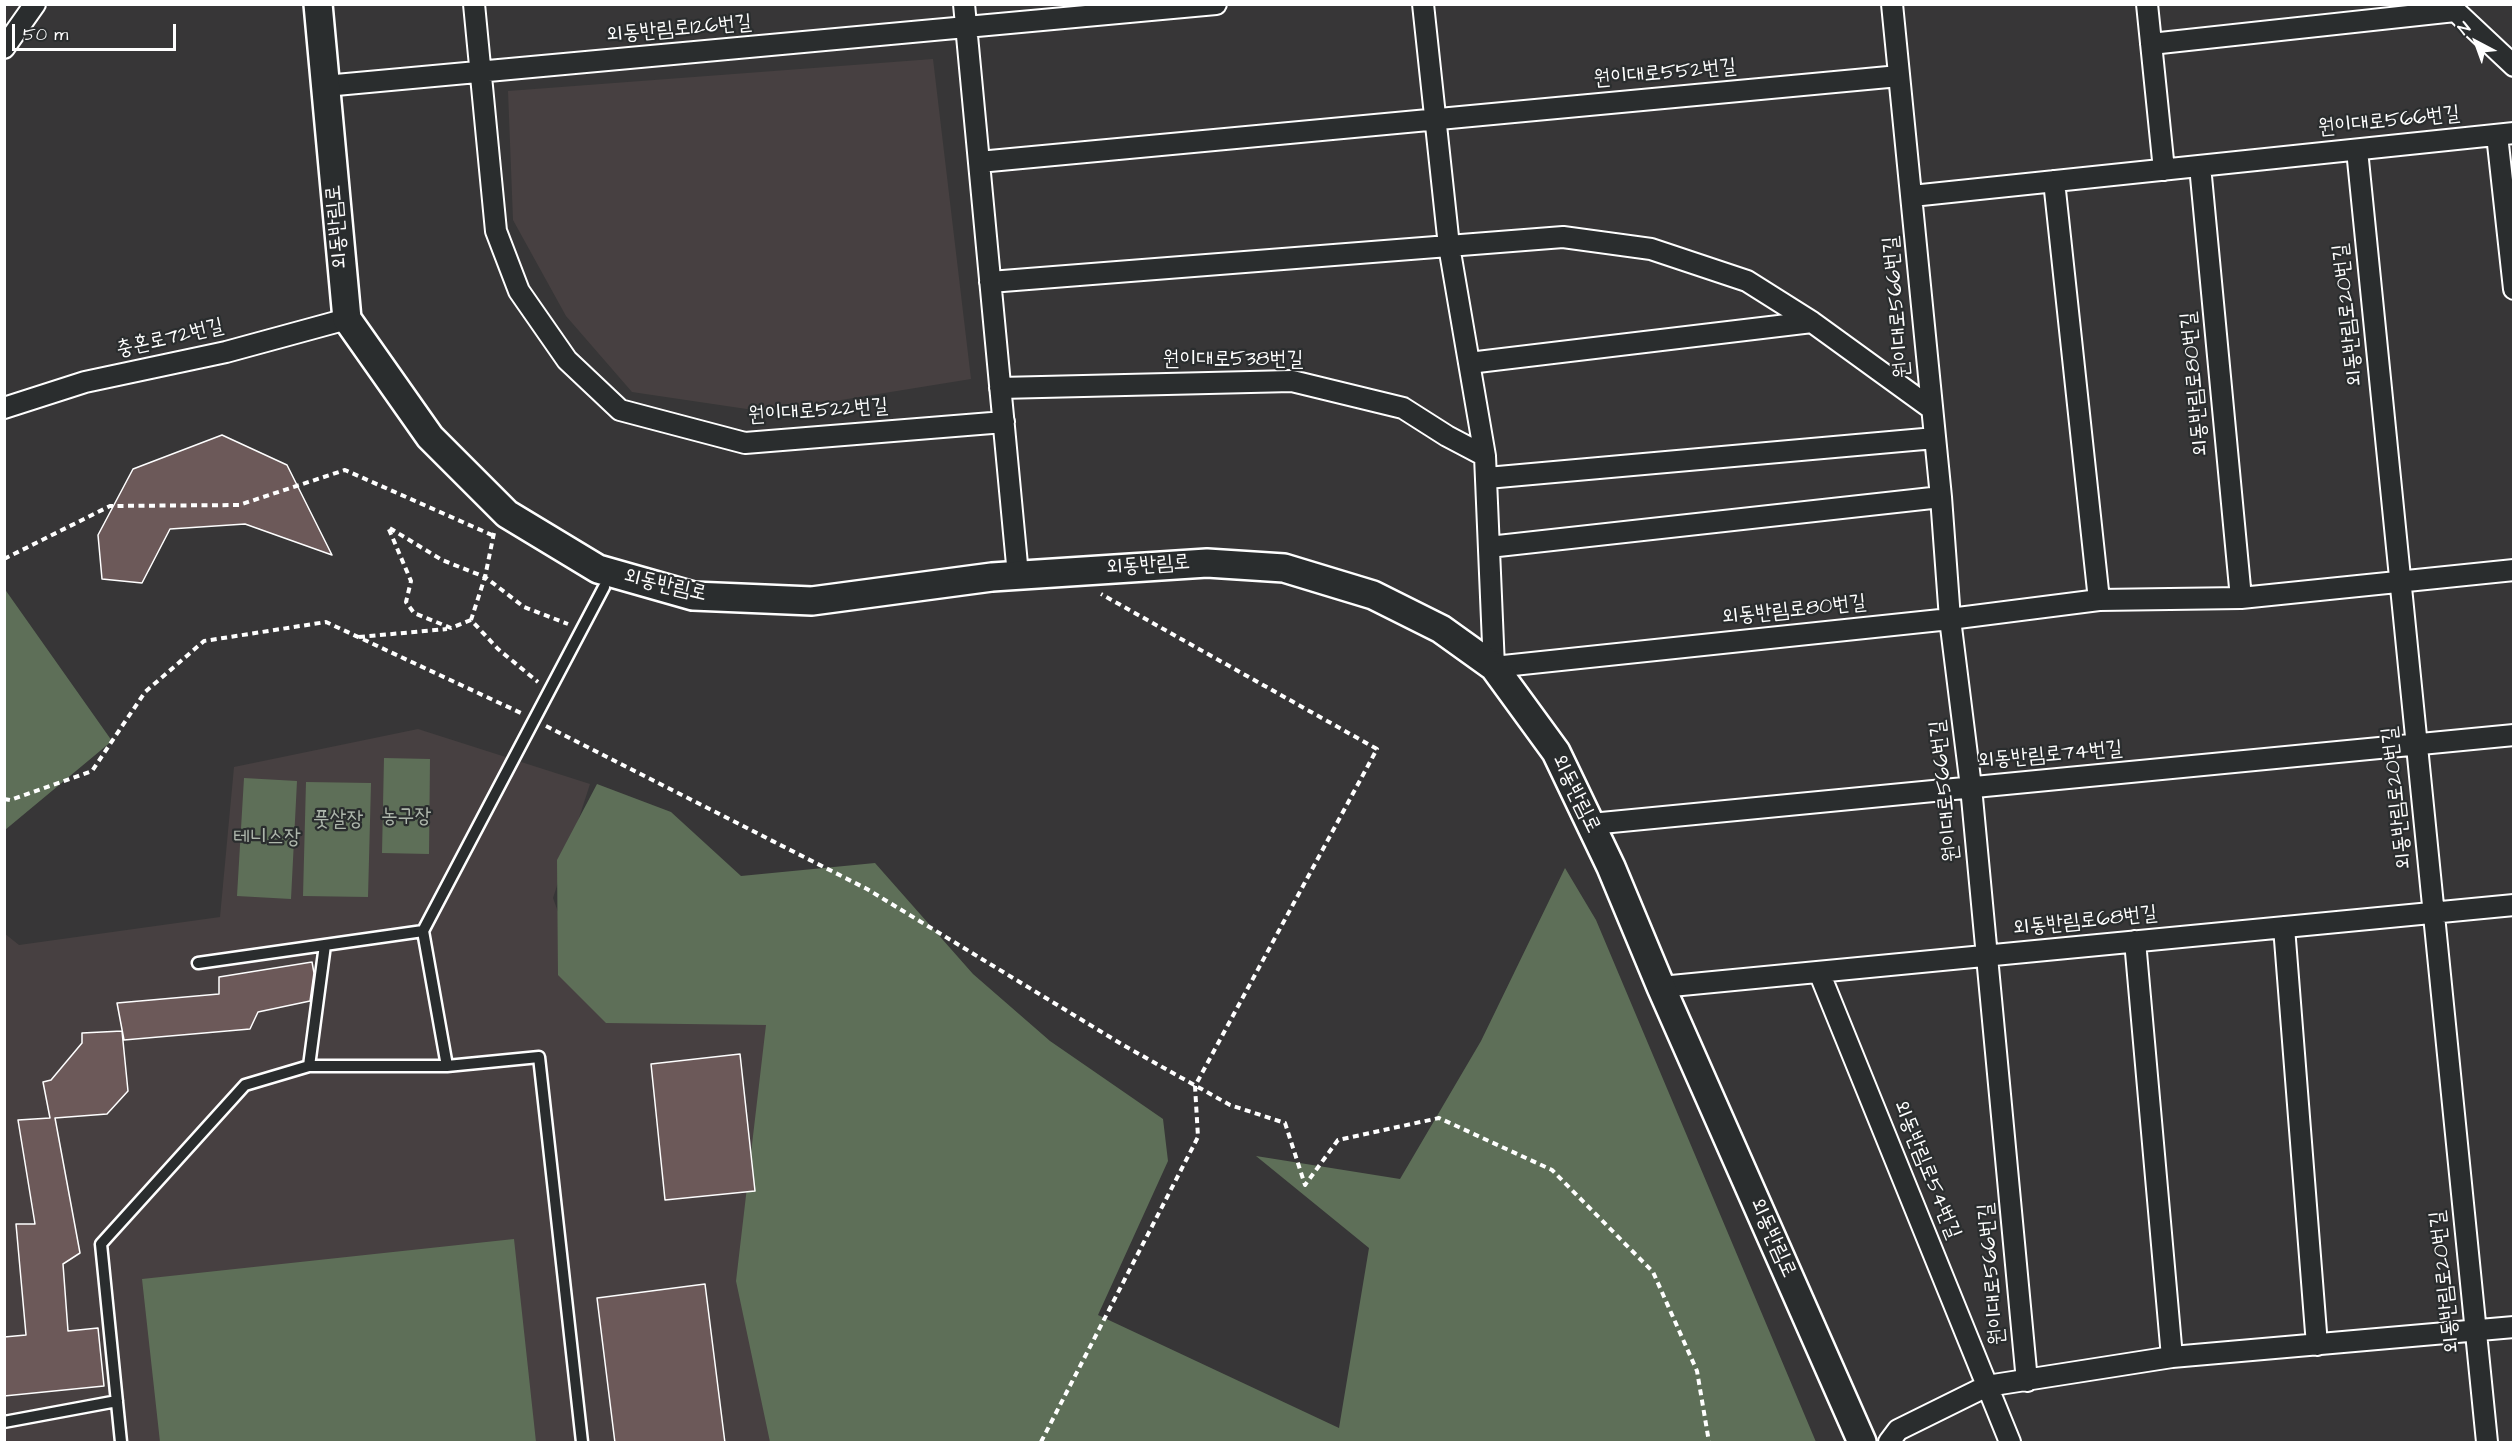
<!DOCTYPE html>
<html>
<head>
<meta charset="utf-8">
<style>
	body { margin:0 }
	#map { position:relative; width:2518px; height:1447px; overflow:hidden; background:#373637; font-family:"Architects Daughter",sans-serif }
	canvas { display:block }
	.frame { position:absolute; inset:0; border:6px solid #fff; pointer-events:none }
	.north { position:absolute; left:2446px; top:12px; width:60px; height:60px; -webkit-text-stroke:4px #2a2d2e; paint-order:stroke; rotate:319deg; font-size:16px; font-weight:700; line-height:24px; text-align:center; color:#fff }
	.north::after { content:''; display:block; margin:auto; width:21px; height:27px; background:#fff; clip-path:polygon(50% 0,100% 100%,50% 72%,0 100%) }
	.scale { position:absolute; left:12px; top:24px; width:164px; height:27px; box-sizing:border-box; border:3px solid #fff; border-top:0; padding-left:8px; font-size:18px; line-height:21px; white-space:nowrap; color:#fff; -webkit-text-stroke:4px #2a2d2e; paint-order:stroke }
</style>
</head>
<body>
<div id="map">
<canvas width="2518" height="1447"></canvas>
<div class="frame"></div>
<div class="north">N</div>
<div class="scale">50 m</div>
</div>
<script>
const ctx = document.querySelector('canvas').getContext('2d');
ctx.lineJoin = 'round';
function fillPath(path, color) { ctx.fillStyle = color; ctx.fill(path, 'evenodd'); }
const shape = rows => new Path2D(rows.map(r => 'M' + r).join(''));
function strokePath(path, color, width, dash) { ctx.strokeStyle = color; ctx.lineWidth = width; ctx.lineCap = dash ? 'butt' : 'round'; ctx.setLineDash(dash || []); ctx.stroke(path); }
function drawText(font, color, halo, rows, align = 'center') {
  ctx.font = font + ' "Architects Daughter","Poor Story",sans-serif'; ctx.lineWidth = 4.5; ctx.setLineDash([]); ctx.textBaseline = 'middle'; ctx.strokeStyle = halo; ctx.fillStyle = color; for (const [text, x, y, turn = 0] of rows) {
    ctx.save(); ctx.translate(x, y); ctx.rotate((+turn || 0) * Math.PI / 180); ctx.textAlign = isNaN(turn) ? turn : align; if (halo) ctx.strokeText(text, 0, 0); ctx.fillText(text, 0, 0); ctx.restore();
  }
}
const built = shape([
	[933,59,971,379,767,412,632,392,566,316,513,220,508,91],
	[418,729,590,784,553,898,588,994,790,1014,783,1442,5,1442,4,933,19,945,220,917,234,767]
]);
const green = shape([
	[4,588,112,741,5,830,4,830],
	[384,758,430,759,429,854,382,853],
	[244,778,297,781,291,899,237,896],
	[306,782,371,783,368,897,303,896],
	[597,784,671,812,741,876,875,863,973,974,1050,1041,1163,1119,1168,1161,1098,1315,1339,1428,1369,1248,1256,1156,1400,1179,1481,1041,1565,868,1596,920,1816,1442,770,1442,736,1281,766,1025,606,1023,558,975,557,860],
	[514,1239,536,1442,160,1442,142,1279]
]);
const building = shape([
	[222,435,287,465,332,555,245,524,170,529,142,583,102,579,98,535,133,469,222,435],
	[312,962,314,973,310,1001,258,1012,250,1029,124,1040,117,1003,219,994,219,977,312,962],
	[122,1031,128,1091,107,1114,55,1118,80,1253,63,1264,68,1331,98,1328,104,1386,4,1396,4,1337,26,1335,16,1224,35,1224,18,1120,50,1118,43,1082,51,1080,82,1043,82,1033,122,1031],
	[740,1054,755,1191,665,1200,651,1064,740,1054],
	[705,1284,725,1443,615,1443,597,1298,705,1284]
]);
const path = shape([
	[494,533,485,577,524,607,568,624],
	[4,559,110,506,239,505,345,470,492,535],
	[471,620,451,628,414,613,406,602,411,581,388,527,442,560,485,577,471,620,498,649,538,682],
	[359,637,447,629],
	[546,726,867,889,1123,1045,1230,1105,1285,1123,1305,1185,1338,1140,1439,1118,1552,1170,1653,1272,1697,1371,1709,1442],
	[4,799,10,800,92,771,145,692,204,641,326,622,521,713],
	[1041,1442,1198,1137,1195,1086,1377,749,1101,594]
]);
const service = shape([
	[198,963,423,931],
	[309,1066,325,945],
	[447,1066,423,931,604,587],
	[4,1422,117,1401],
	[121,1442,101,1244,245,1085,309,1066,447,1066,539,1057,582,1442]
]);
const minor = shape([
	[474,4,496,231,519,291,567,360,620,410,745,443,1004,422],
	[964,4,1018,575],
	[1423,4,1449,246,1485,456,1494,667,1950,619,2099,600,2241,598,2514,570],
	[1892,4,1941,497,1950,619,1971,787,2027,1381],
	[2147,4,2164,170],
	[2448,4,2514,66],
	[2151,44,2455,11],
	[4,48,35,4],
	[325,86,1216,4],
	[2497,135,2514,289],
	[2357,150,2487,1442],
	[979,162,1899,76],
	[2200,166,2241,598],
	[2054,181,2099,600],
	[1912,196,2514,133],
	[990,282,1563,237,1651,249,1747,281,1812,322,1932,409],
	[1469,363,1812,322],
	[1000,388,1292,381,1403,408,1447,436,1485,456],
	[4,408,85,382,226,352,347,319],
	[1487,478,1935,438],
	[1489,547,1941,497],
	[1591,824,2514,735],
	[2284,927,2317,1345],
	[2135,941,2172,1357],
	[1819,972,2010,1442],
	[1661,987,2514,905],
	[1889,1442,1898,1430,1987,1386,2172,1357,2514,1327]
]);
const secondary = shape([
	[318,4,347,319,430,437,507,514,598,569,693,596,812,601,992,577,1207,563,1284,568,1373,595,1441,629,1494,667,1556,752,1611,867,1661,987,1862,1442]
]);
const streetNames = [
	["외동반림로126번길",679,30,-5],
	["원이대로552번길",1665,74,-5],
	["원이대로566번길",2389,122,-6],
	["외동반림로",338,227,-95],
	["원이대로566번길",1898,307,-95],
	["외동반림로20번길",2349,315,-96],
	["충혼로72번길",170,339,-13],
	["원이대로538번길",1233,361],
	["외동반림로80번길",2196,384,-95],
	["원이대로522번길",818,412,-4],
	["외동반림로",1148,566,-4],
	["외동반림로",665,586,13],
	["외동반림로80번길",1794,611,-6],
	["외동반림로74번길",2050,756,-5],
	["원이대로566번길",1946,791,-96],
	["외동반림로",1575,794,64],
	["외동반림로20번길",2398,798,-96],
	["외동반림로68번길",2085,922,-6],
	["외동반림로54번길",1926,1170,68],
	["외동반림로",1772,1238,66],
	["원이대로566번길",1993,1274,-95],
	["외동반림로20번길",2446,1282,-96]
];
const parkNames = [
	["농구장",406,818],
	["풋살장",338,821],
	["테니스장",267,839]
];
fillPath(built, '#474041');
fillPath(green, '#5e6f58');
fillPath(building, '#6c5959');
strokePath(building, '#fff', 1.5);
strokePath(service, '#fff', 15);
strokePath(minor, '#fff', 24);
strokePath(secondary, '#fff', 32);
strokePath(path, '#fff', 4, [6, 4.5]);
strokePath(service, '#2a2d2e', 10);
strokePath(minor, '#2a2d2e', 20);
strokePath(secondary, '#2a2d2e', 27);
drawText('21px', '#fff', '#2a2d2e', streetNames);
drawText('21px', '#aeb7ac', '#2a2d2e', parkNames);
</script>
</body>
</html>
